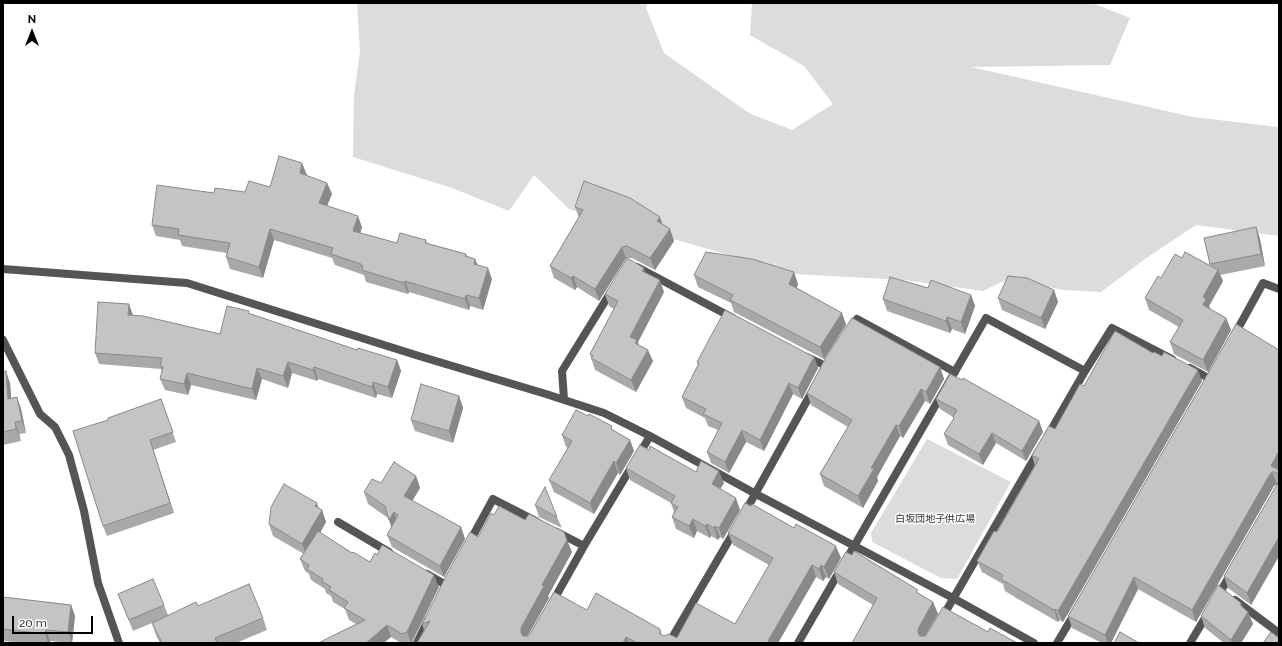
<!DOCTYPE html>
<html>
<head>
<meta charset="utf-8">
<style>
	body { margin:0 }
	#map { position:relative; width:1282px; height:646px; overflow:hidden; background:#fff; font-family:Raleway,sans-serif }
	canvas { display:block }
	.frame { position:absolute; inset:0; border:4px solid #000; pointer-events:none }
	.north { position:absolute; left:12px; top:12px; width:40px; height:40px; -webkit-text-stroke:3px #fff; paint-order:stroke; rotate:0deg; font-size:11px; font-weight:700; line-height:16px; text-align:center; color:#000 }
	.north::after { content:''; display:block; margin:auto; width:14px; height:18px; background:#000; clip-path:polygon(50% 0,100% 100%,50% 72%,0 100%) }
	.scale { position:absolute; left:12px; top:616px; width:81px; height:18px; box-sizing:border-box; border:2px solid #000; border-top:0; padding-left:5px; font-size:12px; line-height:14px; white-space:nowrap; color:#000; -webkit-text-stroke:3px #fff; paint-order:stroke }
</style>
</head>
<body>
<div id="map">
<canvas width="1282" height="646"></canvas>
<div class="frame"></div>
<div class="north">N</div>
<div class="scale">20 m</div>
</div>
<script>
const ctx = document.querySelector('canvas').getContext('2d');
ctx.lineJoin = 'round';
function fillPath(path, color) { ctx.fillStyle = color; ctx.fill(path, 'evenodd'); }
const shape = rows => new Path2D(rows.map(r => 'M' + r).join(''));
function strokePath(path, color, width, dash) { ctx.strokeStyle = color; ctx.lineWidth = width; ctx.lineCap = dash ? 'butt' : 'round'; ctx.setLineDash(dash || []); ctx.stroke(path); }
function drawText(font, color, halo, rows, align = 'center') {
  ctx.font = font + ' Raleway,"Noto Sans JP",sans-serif'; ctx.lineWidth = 3; ctx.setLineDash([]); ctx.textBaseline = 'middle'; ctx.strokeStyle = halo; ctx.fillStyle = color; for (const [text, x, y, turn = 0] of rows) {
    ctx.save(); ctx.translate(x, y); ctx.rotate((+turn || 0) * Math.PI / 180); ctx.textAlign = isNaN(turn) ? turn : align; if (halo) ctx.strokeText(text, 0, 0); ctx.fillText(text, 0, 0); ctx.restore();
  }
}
const green = shape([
	[357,3,648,3,646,8,664,53,749,113,792,130,833,104,804,66,750,35,752,3,1092,3,1130,18,1110,65,971,67,1193,117,1279,127,1279,236,1196,225,1145,259,1101,292,1064,290,1008,279,983,291,904,280,795,274,569,209,534,175,509,211,452,188,353,157,354,96,360,51],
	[927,439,1011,482,957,579,941,578,872,542,871,533]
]);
const street = shape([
	[637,267,733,318],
	[3,269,187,283,419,356,546,394,604,413,650,436,756,494,953,598,1034,643],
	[851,329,857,319,955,372],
	[1235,334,1263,283,1279,289],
	[3,340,40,414,55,427,69,455,84,511,98,583,119,643],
	[807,357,826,366],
	[1190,368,1210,379],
	[564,399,562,371,612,290],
	[1047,437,1085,371,1112,328,1172,359],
	[744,514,814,388],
	[338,522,389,552],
	[557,532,584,546,650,436],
	[469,543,493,499,536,521],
	[427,574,446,585],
	[1217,598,1231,573],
	[1235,600,1279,633],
	[552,603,584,546],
	[942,618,1038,452],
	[417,643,428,620],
	[669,643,735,530],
	[798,643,986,318,1085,371],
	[1057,643,1076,611],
	[1190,643,1208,613]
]);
const wall = shape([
	[306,175,327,183,332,194,327,206,362,227,360,233,397,243,426,240,427,243,466,254,467,256,475,259,477,264,492,279,483,310,470,306,469,310,409,292,408,294,366,282,364,275,335,265,332,258,274,240,263,278,230,269,226,257,227,253,182,246,180,240,156,236,152,225,214,193,245,192,270,187,307,175],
	[575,207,662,224,670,229,674,241,655,270,632,258,626,258,599,301,577,287,575,290,554,278,550,266,579,218],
	[1256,227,1260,239,1265,266,1220,275,1223,281,1209,306,1210,309,1226,318,1231,330,1208,372,1174,354,1170,342,1179,327,1149,310,1145,298,1182,258,1210,265,1204,238],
	[646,273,664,292,638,342,638,345,653,361,636,392,595,370,590,354,614,309,609,306,605,294],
	[694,275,798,284,797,288,842,313,846,325,824,359,734,312,731,303,698,287],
	[928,288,971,295,975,306,965,334,952,329,950,333,887,311,883,299],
	[1054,290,1058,302,1045,329,1002,310,998,298],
	[250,314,357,350,397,360,401,371,392,398,377,394,376,398,318,379,317,381,292,373,288,388,262,379,256,400,191,385,188,395,165,390,160,379,162,372,161,369,99,364,95,353,133,316,220,334],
	[1279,350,1279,556,1251,605,1228,588,1224,576,1277,484,1274,486,1196,622,1138,589,1111,643,1102,643,1072,628,1068,616],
	[814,357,818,368,802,399,793,394,764,451,746,442,729,473,711,463,707,452,718,430,708,426,705,418,686,408,682,397,698,365,697,362],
	[3,364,4,372,10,383,11,398,17,397,21,409,26,433,19,434,21,441,3,445],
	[940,367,944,379,930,404,925,401,903,438,900,436,877,477,878,481,863,508,824,486,820,474,848,427,811,405,807,393],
	[1202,381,1063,622,1059,620,1058,622,1018,599,1005,591,1003,584,982,572,977,561,997,532,1035,466,1032,455,1055,429,1084,386],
	[459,396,463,408,453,443,415,431,411,420],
	[161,399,176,442,153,450,174,513,107,536,103,526,108,420],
	[936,399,1039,421,1043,432,1026,461,996,443,983,465,948,445,944,434,954,418,953,417,940,409],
	[614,431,630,440,634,451,620,475,618,473,594,514,554,492,549,480,568,448,566,447,562,435],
	[649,450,696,472,724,483,720,489,740,510,723,539,720,537,718,540,711,536,710,538,697,531,694,538,676,529,672,517,674,512,671,503,630,480,626,468],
	[416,476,420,488,412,501,461,527,465,539,444,577,392,547,387,535,392,527,388,518,368,504,364,492,381,483],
	[535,505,557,517,562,528,539,517],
	[318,508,322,510,326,522,320,533,352,553,370,562,439,587,412,643,401,643,391,637,356,624,349,620,345,609,333,602,331,596,326,593,325,589,311,580,309,574,305,571,300,559,304,554,273,536,269,524],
	[728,533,841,558,829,579,826,577,823,581,816,577,778,643,417,643,424,630,422,624,478,537,572,552,548,596,549,598,528,636,587,610,660,629,662,635,664,636,677,638,735,624,769,565,733,545],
	[834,572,919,594,933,602,938,614,925,636,988,632,852,643,873,605,838,584],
	[118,594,164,605,168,615,198,606,263,618,267,630,236,643,160,643,156,635,152,623,133,631],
	[3,597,71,605,75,616,72,643,50,641,50,643,24,643,3,641],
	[1241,603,1243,608,1248,612,1253,624,1241,643,1224,643,1205,628,1201,616]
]);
const shadedWall = shape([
	[302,163,307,175,304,184,300,173],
	[327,183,332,194,323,215,319,203],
	[358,216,362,227,358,242,353,231],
	[660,217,664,229,657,221],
	[1256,227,1260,239,1265,266,1261,254],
	[270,229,274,240,263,278,259,267],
	[670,229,674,241,655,270,650,258],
	[622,247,626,258,599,301,595,289],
	[475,259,480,270,474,264],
	[488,268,492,279,483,310,479,298],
	[644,268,648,279,642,271],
	[1218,270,1223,281,1209,306,1211,310,1203,305,1203,297],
	[794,272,798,284,793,295,789,284],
	[573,276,577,287,575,290,571,278],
	[660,280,664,292,638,342,641,352,630,337],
	[405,281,409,292,408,294,404,283],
	[1054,290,1058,302,1045,329,1041,318],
	[466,295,470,306,469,310,465,299],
	[971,295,975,306,965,334,961,322],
	[129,304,133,315,128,315],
	[842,313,846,325,824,359,820,347],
	[947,317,952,329,950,333,946,321],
	[1226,318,1231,330,1208,372,1203,360],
	[648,350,653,361,636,392,631,380],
	[814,357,818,368,802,399,798,388],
	[397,360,401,371,392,398,388,387],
	[288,362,292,373,288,388,283,376],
	[314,367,318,379,317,381,313,370],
	[940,367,944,379,930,404,926,392],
	[257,368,262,379,256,400,252,389],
	[1198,370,1202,381,1063,622,1058,611],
	[6,371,10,383,12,411,8,399],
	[187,373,191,385,188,395,184,384],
	[373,382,377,394,376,398,372,387],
	[789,383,793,394,764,451,760,440],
	[921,389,925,401,903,438,899,426],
	[459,396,463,408,453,443,449,431],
	[17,397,21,409,26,433,22,421],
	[1039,421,1043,432,1026,461,1022,451],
	[15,422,19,434,21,441,16,429],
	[896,425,900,436,877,477,878,481,863,508,858,496,871,468],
	[742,430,746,442,729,473,725,462],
	[992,433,996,443,983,465,979,454],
	[150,440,153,450,174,513,170,503],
	[630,440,634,451,620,475,616,463],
	[1279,451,1279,471,1271,466],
	[614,461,618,473,594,514,590,503],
	[719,471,724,483,716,496,712,484],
	[1272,472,1277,484,1274,486,1196,622,1192,610,1270,474],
	[416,476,420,488,408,508,404,496],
	[736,498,740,510,723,539,719,528],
	[317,503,320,513,322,510,326,522,307,556,302,544,315,506],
	[394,512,398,524,393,532,389,520],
	[693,519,697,531,694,538,689,526],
	[707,524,711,536,710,538,705,526],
	[715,526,720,537,718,540,714,528],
	[461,527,465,539,444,577,440,566],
	[1279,537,1279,556,1251,605,1247,593],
	[567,540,572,552,548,596,549,598,525,640,521,633,521,628,542,585],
	[836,546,841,558,829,579,824,567],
	[812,565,816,577,778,643,769,643,768,641],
	[821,565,826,577,823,581,819,569],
	[434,575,439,587,411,643,407,632],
	[1134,577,1138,589,1111,643,1108,643,1105,635],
	[933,602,938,614,922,641,918,633,918,629],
	[71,605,75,616,72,643,68,632],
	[1055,609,1059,620,1058,622,1054,610],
	[1248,612,1253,624,1241,643,1232,643,1231,640],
	[387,625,391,637,384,643,366,643],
	[46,630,50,641,50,643,48,643,45,634],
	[626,637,629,643,623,643]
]);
const building = shape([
	[279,156,302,163,300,173,327,183,319,203,358,216,353,231,397,243,400,233,426,240,425,243,466,254,465,256,475,259,474,264,488,268,479,298,466,295,465,299,405,281,404,283,362,270,363,266,360,265,361,264,331,254,333,248,270,229,259,267,226,257,230,243,178,235,179,229,152,225,157,185,214,193,215,188,245,192,249,181,270,187,279,156],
	[584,181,630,198,660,217,657,221,670,229,650,258,627,246,622,247,595,289,573,276,571,278,550,266,583,210,575,207,584,181],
	[1256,227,1261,254,1210,264,1204,238,1256,227],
	[706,252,752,259,794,272,789,284,842,313,820,347,730,300,733,295,694,275,706,252],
	[1185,252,1218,270,1203,297,1206,299,1203,305,1226,318,1203,360,1170,342,1183,320,1145,298,1158,276,1161,278,1175,254,1182,258,1185,252],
	[627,258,644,268,642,271,660,280,630,337,637,340,635,343,648,350,631,380,591,358,593,356,590,354,618,301,605,294,627,258],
	[1008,276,1027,278,1054,290,1041,318,998,298,1008,276],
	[890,277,928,288,931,280,971,295,961,322,947,317,946,321,883,299,890,277],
	[98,302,129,304,128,315,143,316,220,334,227,306,249,311,248,313,357,350,358,348,397,360,388,387,373,382,372,387,314,367,313,370,288,362,283,376,257,368,252,389,187,373,184,384,160,379,163,367,160,367,162,358,95,353,98,302],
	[725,310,814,357,798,388,789,383,760,440,742,430,725,462,707,452,722,423,703,414,706,409,682,397,699,363,697,362,725,310],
	[852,318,940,367,926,392,921,389,899,426,896,425,871,468,874,469,858,496,820,474,852,420,807,393,826,357,852,318],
	[1236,324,1279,350,1279,451,1271,466,1279,470,1279,474,1275,472,1272,472,1270,474,1192,610,1134,577,1105,635,1068,616,1210,370,1236,324],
	[1115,331,1153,353,1154,352,1162,356,1164,352,1198,370,1058,611,1055,609,1054,610,1001,579,1003,575,977,561,994,531,997,532,1039,459,1032,455,1049,426,1055,429,1080,384,1084,386,1115,331],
	[6,371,8,399,17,397,22,421,15,422,16,429,3,432,3,372,6,371],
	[950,374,962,380,963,378,1039,421,1022,451,992,433,979,454,944,434,954,418,953,417,957,410,936,399,950,374],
	[421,384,459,396,449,431,411,420,421,384],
	[161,399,173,432,150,440,170,503,103,526,73,431,108,420,108,418,161,399],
	[576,410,588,416,589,414,612,426,611,429,630,440,616,463,614,461,590,503,549,480,572,441,562,435,576,410],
	[640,445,649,450,650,446,696,472,701,461,719,471,712,484,736,498,719,528,715,526,714,528,707,524,705,526,693,519,689,526,672,517,678,507,671,503,675,496,626,468,640,445],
	[394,462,416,476,404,496,461,527,440,566,387,535,398,515,394,512,389,520,385,506,364,492,372,479,381,483,394,462],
	[1279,481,1279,537,1247,593,1224,576,1279,481],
	[284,484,317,503,315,506,322,510,302,544,269,524,271,507,284,484],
	[545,487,557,517,535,505,545,487],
	[745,503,751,506,752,504,794,528,796,524,836,546,824,567,821,565,819,569,812,565,768,641,771,643,637,643,626,637,623,643,417,643,430,621,422,624,446,576,470,532,478,537,491,513,494,515,499,506,525,520,529,514,564,532,567,540,542,585,544,586,521,628,521,633,523,636,528,636,530,634,554,592,587,610,596,593,660,629,660,634,664,636,669,634,677,638,696,603,735,624,773,558,728,533,745,503],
	[318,531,352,553,353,552,370,562,375,553,377,555,382,545,434,575,407,632,402,634,387,625,366,643,318,643,365,620,344,608,348,602,329,590,331,587,322,581,323,579,307,569,309,565,300,559,318,531],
	[854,551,918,590,916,592,933,602,918,629,918,633,920,636,925,636,927,634,943,607,988,632,990,628,1017,643,852,643,877,598,834,572,846,552,852,555,854,551],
	[153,579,164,605,129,620,118,594,153,579],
	[249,584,263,618,215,638,217,643,162,643,152,623,196,602,198,606,249,584],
	[1218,585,1241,603,1240,605,1248,612,1231,640,1201,616,1218,585],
	[3,597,71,605,68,632,46,630,45,634,3,629,3,597],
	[1120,632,1139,643,1114,643,1120,632],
	[1271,632,1279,638,1279,643,1263,643,1271,632]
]);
const parkNames = [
	["白坂団地子供広場",935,519]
];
fillPath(green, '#dcdcdc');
strokePath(street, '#555', 8);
fillPath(wall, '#a9a9a9');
fillPath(shadedWall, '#898989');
fillPath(building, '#c4c4c4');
strokePath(building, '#898989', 1);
drawText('10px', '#333', '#fff', parkNames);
</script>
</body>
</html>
